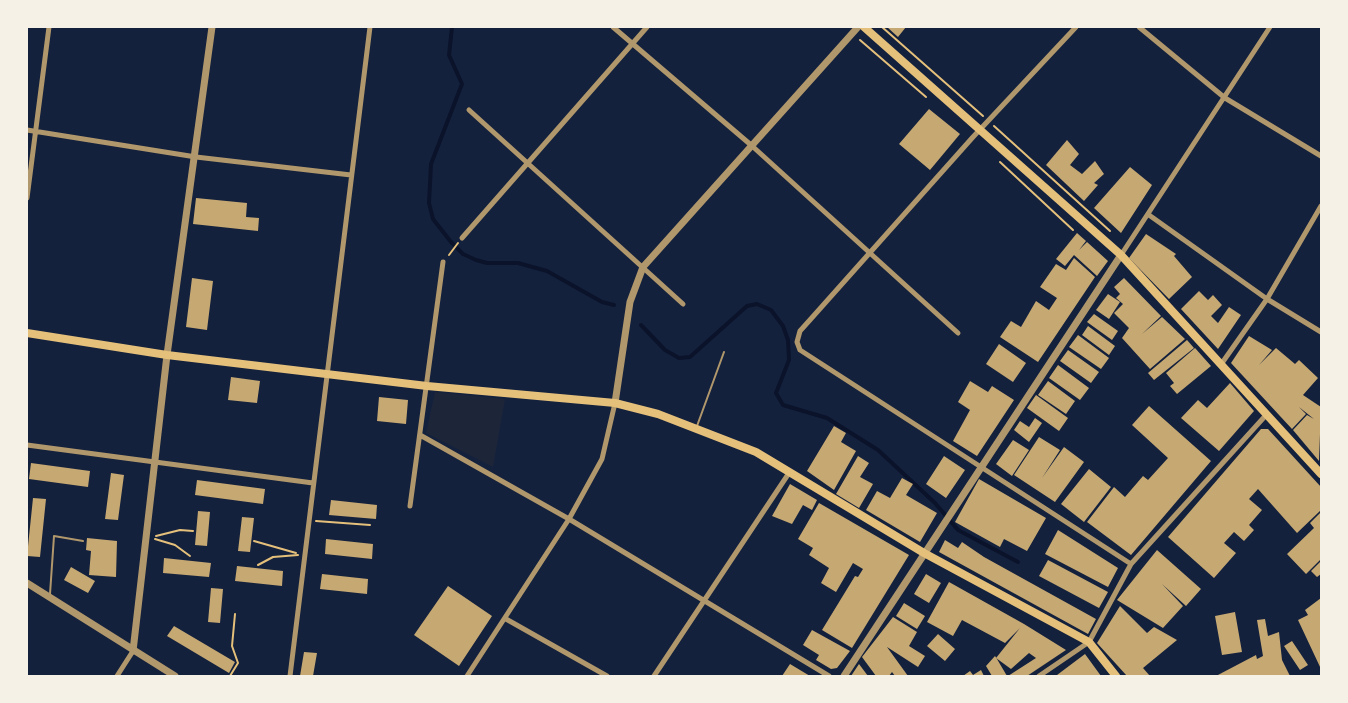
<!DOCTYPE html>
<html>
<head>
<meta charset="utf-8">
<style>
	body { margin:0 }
	#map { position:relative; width:1348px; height:703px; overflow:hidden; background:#14213d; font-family:Bitter,serif }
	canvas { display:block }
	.frame { position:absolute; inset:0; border:28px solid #f6f1e7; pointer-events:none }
</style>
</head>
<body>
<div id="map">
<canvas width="1348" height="703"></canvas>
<div class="frame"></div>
</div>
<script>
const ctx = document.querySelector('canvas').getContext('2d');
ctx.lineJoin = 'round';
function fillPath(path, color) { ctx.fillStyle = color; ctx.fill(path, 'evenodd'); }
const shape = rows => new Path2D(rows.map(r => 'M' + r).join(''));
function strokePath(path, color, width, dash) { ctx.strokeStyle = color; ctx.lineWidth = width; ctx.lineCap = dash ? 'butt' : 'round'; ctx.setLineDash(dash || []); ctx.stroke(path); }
const green = shape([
	[435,392,505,399,493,467,426,433]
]);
const stream = shape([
	[452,27,449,55,462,84,431,164,429,203,433,219,451,242,463,254,476,260,487,263,518,263,547,271,602,302,614,305],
	[641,325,665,350,679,358,690,357,747,306,757,304,771,310,783,326,788,340,789,360,776,393,783,405,827,418,878,450,935,503,958,530,1018,562]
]);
const building = shape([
	[887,27,906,27,898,37],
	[929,109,960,134,930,170,899,144],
	[1067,140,1079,154,1070,165,1082,174,1095,161,1104,174,1094,183,1098,185,1084,201,1046,165],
	[1130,167,1152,185,1121,233,1094,208],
	[196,198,247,203,246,217,259,218,258,231,193,224],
	[1077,233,1086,241,1079,250,1087,242,1108,261,1097,276,1074,255,1065,266,1056,259],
	[1146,234,1176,254,1174,256,1192,277,1169,299,1129,258],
	[1074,258,1095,277,1038,362,1000,337,1011,321,1021,327,1036,301,1049,310,1057,298,1040,287,1056,264,1066,270],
	[192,278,213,281,207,330,186,327],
	[1124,278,1161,316,1142,334,1162,317,1185,339,1150,369,1122,338,1129,328,1114,313,1123,304,1116,298,1120,294,1114,287],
	[1199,291,1208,300,1213,295,1222,305,1211,316,1218,323,1229,307,1241,315,1218,349,1181,309],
	[1108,294,1120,302,1109,319,1096,310],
	[1094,314,1118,331,1112,340,1087,322],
	[1088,326,1115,346,1109,355,1082,335],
	[1078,335,1109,358,1101,369,1069,347],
	[1249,336,1272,350,1259,365,1276,348,1295,364,1299,360,1318,378,1303,395,1321,407,1319,461,1293,430,1307,415,1314,419,1299,407,1306,414,1292,429,1231,363],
	[1187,340,1194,348,1154,380,1148,373],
	[999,344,1026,363,1013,382,986,364],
	[1195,348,1211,366,1177,394,1170,386,1174,383,1166,373],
	[1068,350,1099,372,1091,383,1060,361],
	[1058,365,1089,388,1080,400,1049,378],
	[231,377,260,381,257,403,228,400],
	[970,381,988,392,992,386,1014,400,977,456,953,441,970,410,958,402],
	[1048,381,1075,401,1066,414,1038,395],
	[1230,383,1254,411,1219,451,1181,418,1198,400,1207,408],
	[1036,395,1068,418,1059,431,1027,408],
	[379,397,408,400,406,424,377,421],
	[1149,406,1211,461,1131,555,1087,522,1114,487,1125,497,1143,476,1148,480,1168,458,1132,425],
	[1035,418,1042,423,1029,442,1014,430,1020,421,1029,427],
	[834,426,846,433,841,442,856,451,834,490,807,471],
	[1261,429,1268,429,1321,487,1321,510,1297,533,1258,489,1249,499,1262,510,1249,525,1254,530,1244,541,1234,532,1224,543,1236,553,1214,578,1168,537],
	[1039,437,1060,450,1042,478,1064,447,1084,462,1055,502,1014,475],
	[1013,440,1029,450,1012,476,996,464],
	[858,456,869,463,860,477,873,484,859,508,836,494],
	[944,456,965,470,946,498,926,484],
	[31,463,90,471,88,487,29,479],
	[1089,469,1111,487,1084,522,1061,504],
	[111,473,124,475,118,520,105,519],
	[902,478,913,484,906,495,937,513,920,542,866,510,877,491,890,498],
	[979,479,1046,518,1027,551,1004,539,1000,547,955,522],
	[197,480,265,489,263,504,195,495],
	[790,484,817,500,812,510,803,505,792,524,772,516],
	[33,498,46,499,40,557,27,556],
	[331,500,377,505,376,519,329,515],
	[819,503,909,555,852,648,822,630,855,576,858,577,863,569,853,563,836,592,821,583,829,568,809,555,813,548,798,539],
	[198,511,210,512,207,546,195,545],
	[1321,512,1321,559,1306,574,1287,554,1314,528,1310,523],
	[242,517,254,518,250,552,238,551],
	[1058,530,1118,568,1108,587,1045,554],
	[87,538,117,541,116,577,89,575,91,551,86,550],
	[326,539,373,544,372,559,325,554],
	[945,540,958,548,962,542,984,557,1096,619,1088,634,939,552],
	[1157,550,1201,589,1186,606,1162,584,1183,606,1163,628,1117,600],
	[164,558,211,563,209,577,163,573],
	[1048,560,1108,592,1099,608,1039,576],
	[1321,561,1321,574,1317,577,1311,571],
	[237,566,283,571,282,586,235,581],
	[71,567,95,581,88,593,64,580],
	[322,574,368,579,367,594,320,589],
	[926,574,941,583,929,603,914,594],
	[949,582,1024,624,1066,650,1027,676,1008,676,1036,658,1029,653,1011,669,996,658,1020,628,1005,643,962,620,953,636,927,622],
	[448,586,492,616,459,666,414,635],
	[211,588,223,589,220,623,208,622],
	[1321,598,1321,669,1298,620,1308,615,1305,610],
	[904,603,925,616,917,629,896,616],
	[1120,606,1147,633,1154,627,1177,640,1143,668,1150,676,1127,676,1097,643],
	[1235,612,1242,652,1222,655,1215,616],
	[893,617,917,632,909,646,925,656,918,667,887,647,908,676,895,676,892,672,889,676,876,676,862,657],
	[1265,619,1268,636,1279,632,1282,660,1290,676,1216,676,1256,655,1257,659,1263,656,1257,620],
	[174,626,235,662,229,673,167,636],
	[812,630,850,651,837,668,831,669,816,660,819,655,803,645],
	[938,634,955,649,945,661,927,646],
	[1292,641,1308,665,1300,670,1284,646],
	[304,652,317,653,313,676,300,676],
	[1085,654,1101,676,1058,676,1057,675],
	[995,656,997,659,1007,676,992,676,986,666],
	[790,664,810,676,782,676],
	[859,664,868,676,851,676],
	[981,670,984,676,963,676,970,671,973,675]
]);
const path = shape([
	[882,27,983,116],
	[860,40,926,97],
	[994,126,1110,231],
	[1000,162,1073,230],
	[449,255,458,243],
	[316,521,370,525],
	[156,536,180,530,193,531],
	[155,539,175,545,190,556],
	[254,541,296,553],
	[258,565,273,557,298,555],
	[230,676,238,663,232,646,235,614]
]);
const service = shape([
	[697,426,724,352],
	[50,594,54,536,83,541]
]);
const minor = shape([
	[613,27,751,145,958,333],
	[1076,27,973,137,809,321,800,331,797,342,800,350,1131,564],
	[1139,27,1225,98,1321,156],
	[469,110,683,304],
	[27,130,196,157,351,175],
	[27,198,49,27],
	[1149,215,1267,299,1321,332],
	[462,238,647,27],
	[1121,255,1270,27],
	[1222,363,1267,299,1321,206],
	[420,435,569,519,829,676],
	[27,445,313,483],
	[410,506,443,262],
	[506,619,607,676],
	[117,676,133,651],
	[290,676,370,27],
	[467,676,569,519,602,459,615,403],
	[654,676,789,473],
	[1039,676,1089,642,1131,564,1267,414]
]);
const tertiary = shape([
	[615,403,630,302,643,267,858,27],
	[27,583,175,676],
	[133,651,167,355,212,27],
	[844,676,1121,255]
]);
const secondary = shape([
	[864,27,1121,255,1321,474]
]);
const primary = shape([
	[27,333,167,355,427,386,615,403,658,414,756,452,924,553,1089,642,1116,676]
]);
fillPath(green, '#1d2539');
strokePath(stream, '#0b132b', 4);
fillPath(building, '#c6a872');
strokePath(path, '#e5c07b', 2);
strokePath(service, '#b1986c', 2);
strokePath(minor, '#b1986c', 5);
strokePath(tertiary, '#b1986c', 7);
strokePath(secondary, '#e5c07b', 8);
strokePath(primary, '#e5c07b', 8);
</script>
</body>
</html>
